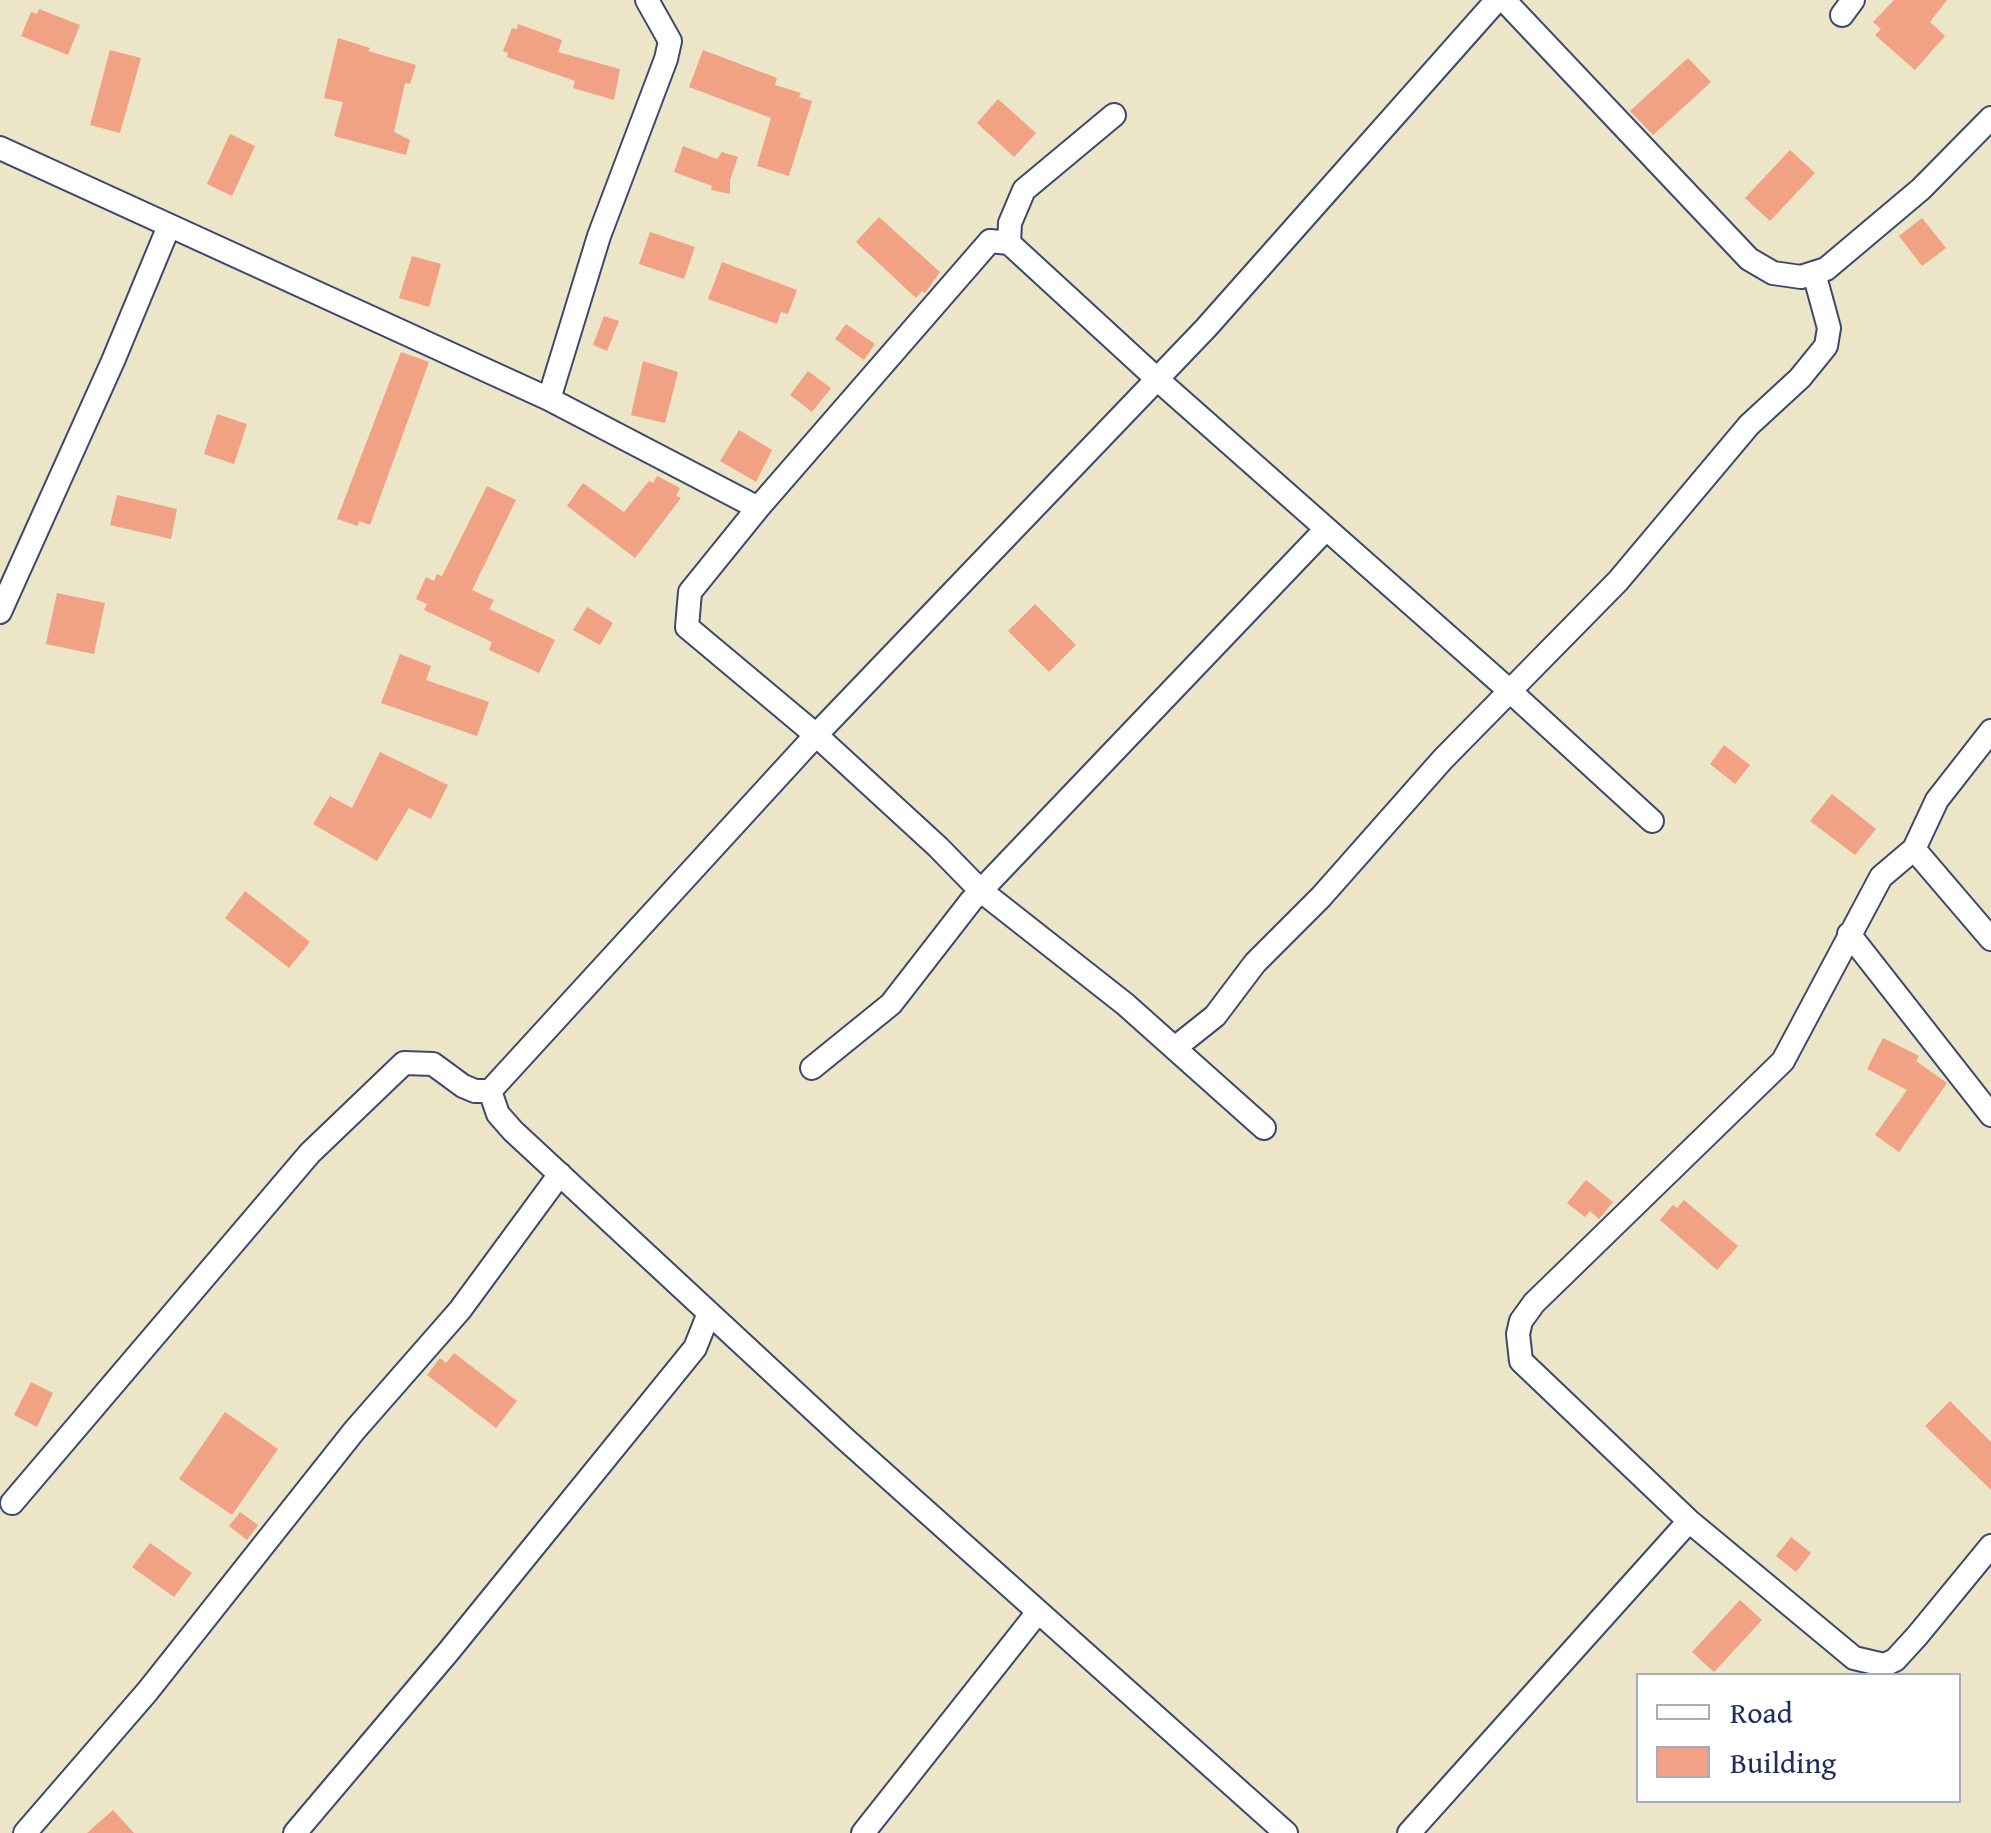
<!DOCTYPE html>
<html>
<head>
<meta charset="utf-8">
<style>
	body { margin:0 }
	#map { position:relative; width:1991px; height:1833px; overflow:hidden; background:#ece5c7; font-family:"Gentium Book Plus",serif }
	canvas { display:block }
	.legend { position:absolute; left:1636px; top:1673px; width:325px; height:130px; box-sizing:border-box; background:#fff; border:2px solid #a4acbf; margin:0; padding:12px 18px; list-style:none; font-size:30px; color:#1b2f5e }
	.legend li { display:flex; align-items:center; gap:20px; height:50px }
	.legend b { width:50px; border:2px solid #a4acbf }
</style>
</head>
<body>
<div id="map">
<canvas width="1991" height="1833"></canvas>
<ul class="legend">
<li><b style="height:12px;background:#fff"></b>Road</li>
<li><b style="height:28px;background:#f1a184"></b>Building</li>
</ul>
</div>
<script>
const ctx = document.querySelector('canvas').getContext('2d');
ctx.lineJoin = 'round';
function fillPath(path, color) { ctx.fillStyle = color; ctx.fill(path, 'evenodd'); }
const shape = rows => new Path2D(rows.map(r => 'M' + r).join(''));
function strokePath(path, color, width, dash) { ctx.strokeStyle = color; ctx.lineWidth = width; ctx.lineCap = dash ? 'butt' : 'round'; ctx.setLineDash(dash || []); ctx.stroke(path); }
const building = shape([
	[1894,0,1947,0,1930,22,1945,36,1915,70,1875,35,1881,29,1873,22],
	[39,9,80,25,68,55,21,36,31,12,37,14],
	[518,24,562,40,558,52,620,69,614,100,573,88,575,81,507,57,508,53,503,51,512,28,517,29],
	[338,38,370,48,368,51,416,65,410,84,405,83,394,132,410,140,406,155,334,136,343,102,324,98],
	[110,50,141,58,120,133,90,125],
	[703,50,777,78,775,85,801,93,799,97,812,101,789,176,757,166,771,118,689,87],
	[1688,58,1711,82,1653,135,1630,111],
	[998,99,1036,133,1014,157,977,123],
	[230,134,255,146,232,196,207,184],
	[683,146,717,159,722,152,738,157,730,180,730,194,711,190,712,186,674,172],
	[1790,150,1815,173,1770,221,1745,198],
	[879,217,940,272,925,293,922,291,916,298,856,242],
	[1922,218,1946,248,1922,266,1899,236],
	[650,232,695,247,684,279,639,264],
	[412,256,441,264,429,307,399,298],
	[722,262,797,290,788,314,781,312,777,324,708,299],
	[604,316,619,321,607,351,593,345],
	[846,324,875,344,864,360,835,339],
	[401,352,429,362,370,525,359,521,358,526,337,519],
	[643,361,678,372,665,423,631,415],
	[808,371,831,388,812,412,790,395],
	[217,414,247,424,234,464,204,454],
	[739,430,772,450,756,482,720,461],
	[657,476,680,488,676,496,681,498,635,558,567,506,583,483,624,512,649,481,653,483],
	[487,486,516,500,472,590,494,600,489,609,555,640,539,673,489,650,492,642,424,610,427,604,416,599,426,577,434,581,437,574,442,576],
	[117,495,177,509,171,539,110,525],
	[57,593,105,603,94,654,46,644],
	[1035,604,1076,645,1049,672,1008,631],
	[587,607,613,623,600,645,573,630],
	[400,654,431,666,426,680,489,702,477,736,381,703],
	[1724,745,1750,765,1735,784,1710,764],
	[380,752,448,785,431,819,409,808,377,861,313,824,330,796,352,808],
	[1832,794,1876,829,1855,855,1810,821],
	[245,891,310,942,289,968,225,918],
	[1883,1038,1919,1056,1916,1061,1947,1083,1899,1152,1875,1135,1907,1090,1867,1069],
	[1586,1180,1613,1202,1599,1219,1590,1211,1585,1217,1567,1203],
	[1684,1200,1738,1246,1717,1270,1660,1220,1673,1205,1677,1208],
	[454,1353,517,1401,496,1428,427,1375,440,1358,446,1363],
	[31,1382,53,1393,37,1427,14,1415],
	[1950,1401,1991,1442,1991,1490,1925,1426],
	[225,1412,278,1449,232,1515,179,1479],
	[240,1512,258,1525,247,1540,229,1526],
	[1791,1537,1811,1553,1796,1572,1776,1556],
	[150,1543,192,1573,174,1597,132,1567],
	[1740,1600,1762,1620,1714,1672,1692,1652],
	[113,1810,134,1833,87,1833]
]);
const minor = shape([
	[1504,0,1749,259,1773,273,1801,277,1826,269,1921,189,1991,118],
	[1842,15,1853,0],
	[0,148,549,399,758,508,690,592,687,627,816,735,938,847,980,890,1125,1004,1264,1128],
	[1009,243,1010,223,1024,190,1114,115],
	[549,399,599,236,666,59,670,41,647,0],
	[758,508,990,241,1009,243,1157,379,1511,692,1652,821],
	[0,612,113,361,169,226],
	[1914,849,1991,939],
	[1849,934,1991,1115],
	[1176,1047,1215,1016,1255,963,1321,897,1443,759,1618,581,1749,425,1800,378,1826,346,1829,328,1814,273],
	[812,1068,891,1004,971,901,1326,529],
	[490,1091,498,1114,513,1131,844,1438,1286,1833],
	[12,1503,310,1153,404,1063,433,1064,463,1086,475,1091,490,1091,816,735,1206,328,1497,0],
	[1689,1521,1854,1658,1884,1665,1895,1660,1917,1636,1991,1546],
	[25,1833,147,1692,354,1431,460,1310,560,1174],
	[295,1833,449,1651,695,1348,709,1313],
	[863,1833,1038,1612],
	[1409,1833,1689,1521,1521,1361,1518,1334,1521,1321,1534,1303,1783,1061,1881,877,1914,849,1937,800,1991,731]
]);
fillPath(building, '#f1a184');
strokePath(minor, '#3a4a6e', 26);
strokePath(minor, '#fff', 22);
</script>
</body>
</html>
